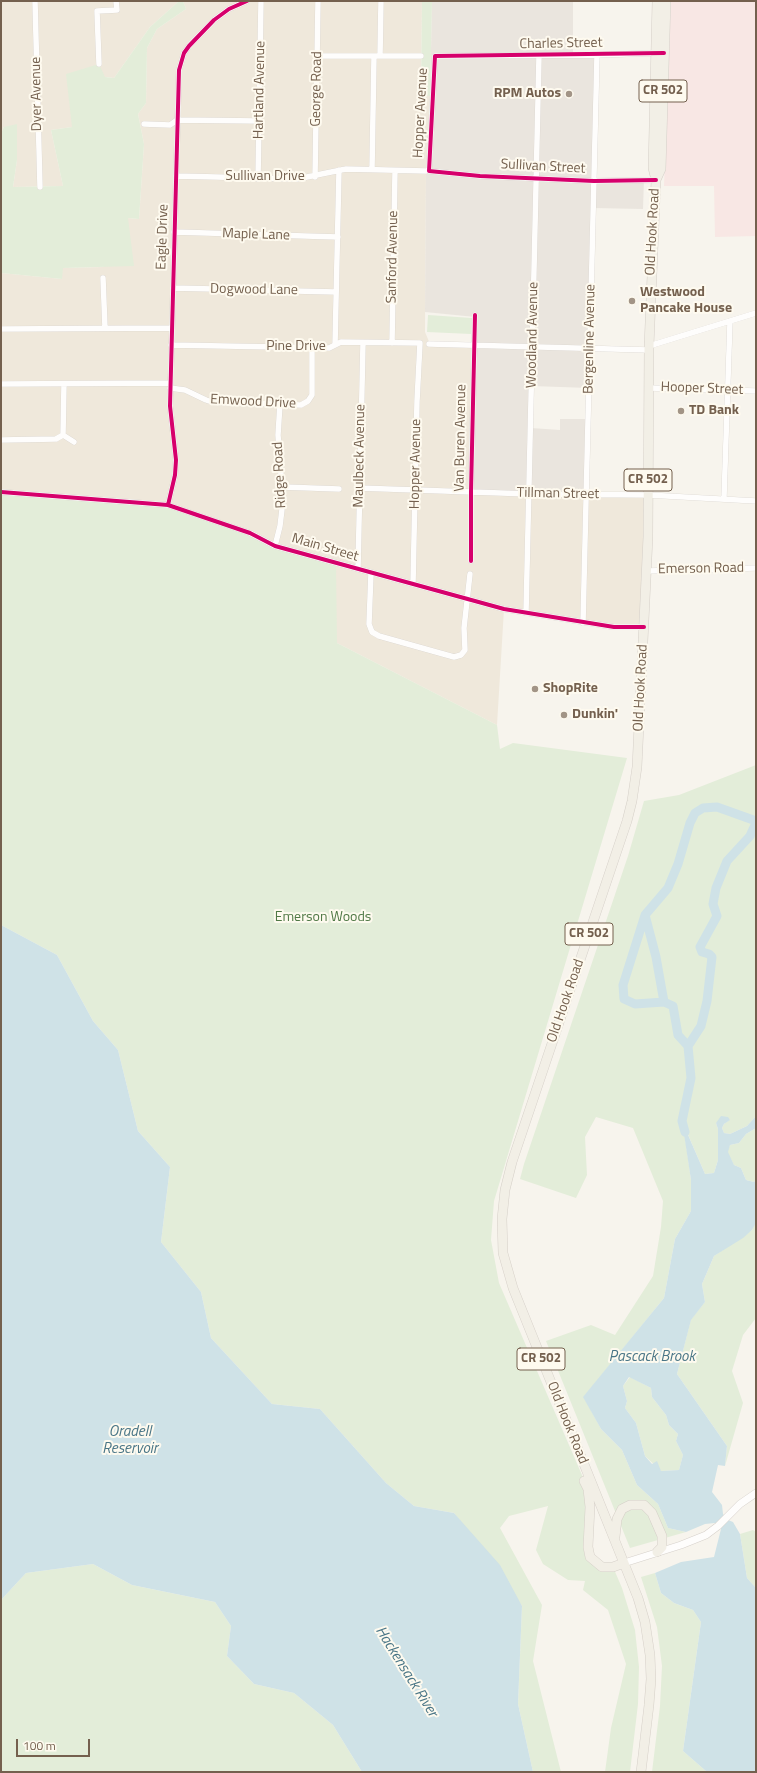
<!DOCTYPE html>
<html>
<head>
<meta charset="utf-8">
<style>
	body { margin:0 }
	#map { position:relative; width:757px; height:1773px; overflow:hidden; background:#f7f4ed; font-family:"Titillium Web",sans-serif }
	canvas { display:block }
	.frame { position:absolute; inset:0; border:2px solid #74604e; pointer-events:none }
	.scale { position:absolute; left:16px; top:1739px; width:74px; height:18px; box-sizing:border-box; border:2px solid #74604e; border-top:0; padding-left:5px; font-size:12px; line-height:14px; white-space:nowrap; color:#74604e; -webkit-text-stroke:3px #fefaef; paint-order:stroke }
</style>
</head>
<body>
<div id="map">
<canvas width="757" height="1773"></canvas>
<div class="frame"></div>
<div class="scale">100 m</div>
</div>
<script>
const ctx = document.querySelector('canvas').getContext('2d');
ctx.lineJoin = 'round';
function fillPath(path, color) { ctx.fillStyle = color; ctx.fill(path, 'evenodd'); }
const shape = rows => new Path2D(rows.map(r => 'M' + r).join(''));
function strokePath(path, color, width, dash) { ctx.strokeStyle = color; ctx.lineWidth = width; ctx.lineCap = dash ? 'butt' : 'round'; ctx.setLineDash(dash || []); ctx.stroke(path); }
function drawText(font, color, halo, rows, align = 'center') {
  ctx.font = font + ' "Titillium Web",sans-serif'; ctx.lineWidth = 4; ctx.setLineDash([]); ctx.textBaseline = 'middle'; ctx.strokeStyle = halo; ctx.fillStyle = color; for (const [text, x, y, turn = 0] of rows) {
    ctx.save(); ctx.translate(x, y); ctx.rotate((+turn || 0) * Math.PI / 180); ctx.textAlign = isNaN(turn) ? turn : align; if (halo) ctx.strokeText(text, 0, 0); ctx.fillText(text, 0, 0); ctx.restore();
  }
}
const residential = shape([
	[1,1,179,1,150,27,114,78,105,77,72,127,51,130,63,186,13,187,17,160,4,127,1,133],
	[183,1,422,1,421,96,430,96,426,171,425,332,430,344,474,345,471,492,648,495,644,627,614,627,504,609,497,725,337,643,1,492,1,273,62,279,62,268,103,267,128,218,139,219,144,144,138,114,146,103,147,48,157,29,186,9]
]);
const industrial = shape([
	[432,1,573,1,573,56,598,56,595,180,644,179,643,209,593,208,589,388,532,386,531,428,560,430,560,419,588,419,587,494,471,492,475,317,425,312,426,171,430,96]
]);
const medical = shape([
	[671,1,756,1,756,236,715,237,714,186,664,186]
]);
const green = shape([
	[179,1,183,1,186,9,157,29,147,48,146,103,138,114,144,144,139,219,128,218,134,266,63,268,62,279,1,273,1,133,4,127,17,124,17,160,13,187,63,186,51,130,72,127,66,74,99,64,105,77,114,78,150,27],
	[422,1,432,1,430,96,421,96],
	[428,315,472,318,471,334,427,332],
	[1,491,178,508,275,546,336,563,337,643,497,725,500,749,513,743,627,758,494,1201,491,1240,499,1283,588,1489,590,1557,613,1567,622,1588,635,1630,639,1667,638,1704,630,1772,605,1772,611,1728,626,1664,608,1610,583,1590,585,1581,568,1580,543,1564,536,1550,548,1506,509,1516,500,1528,542,1605,533,1661,561,1772,533,1772,518,1704,522,1606,454,1513,414,1506,386,1483,320,1409,272,1404,211,1338,201,1292,161,1242,170,1167,138,1131,118,1050,93,1021,57,955,1,925],
	[756,765,756,1116,747,1126,730,1134,724,1133,722,1128,724,1124,730,1119,716,1123,718,1129,718,1160,714,1173,705,1174,683,1123,691,1180,691,1211,675,1239,664,1298,584,1397,601,1429,622,1450,637,1485,658,1504,668,1528,686,1532,630,1548,546,1341,591,1325,615,1335,653,1276,661,1227,663,1201,633,1128,596,1117,585,1137,587,1175,576,1198,520,1179,524,1164,628,856,644,801,679,795],
	[756,1128,756,1180,754,1182,746,1180,741,1168,734,1165,727,1152,730,1145,739,1143,746,1134],
	[756,1221,756,1318,743,1335,732,1371,743,1403,725,1466,727,1446,677,1374,691,1319,705,1302,702,1284,714,1256,752,1230],
	[630,1377,651,1388,652,1397,666,1415,669,1425,678,1434,676,1441,683,1455,679,1470,661,1471,645,1456,636,1423,625,1408,627,1401,623,1386],
	[753,1530,756,1532,756,1588,747,1578,740,1534],
	[93,1564,132,1585,215,1602,231,1626,227,1656,254,1684,294,1693,333,1725,362,1772,1,1772,1,1600,26,1573],
	[655,1573,661,1593,674,1603,693,1610,701,1622,683,1751,707,1772,652,1772,660,1706,662,1666,657,1627,641,1577]
]);
const water = shape([
	[1,925,57,955,93,1021,118,1050,138,1131,170,1167,161,1242,201,1292,211,1338,272,1404,320,1409,386,1483,414,1506,454,1513,500,1565,522,1606,518,1704,533,1772,362,1772,333,1725,294,1693,254,1684,227,1656,231,1626,215,1602,132,1585,93,1564,26,1573,1,1600],
	[721,1116,728,1117,730,1120,724,1124,722,1128,724,1133,730,1134,747,1126,756,1116,756,1128,746,1134,739,1143,730,1145,728,1152,734,1165,741,1168,746,1180,754,1182,756,1180,756,1223,752,1230,743,1238,714,1256,702,1284,705,1302,691,1320,677,1374,727,1446,725,1466,718,1465,712,1492,722,1505,723,1514,728,1520,733,1522,740,1534,747,1578,756,1588,756,1772,707,1772,683,1751,701,1622,693,1610,674,1603,661,1593,655,1573,681,1562,714,1557,721,1529,715,1523,705,1524,686,1532,668,1528,658,1504,637,1485,622,1450,601,1429,583,1397,664,1298,675,1239,691,1211,691,1180,682,1121,705,1174,714,1173,718,1160,718,1129,716,1123],
	[629,1377,651,1388,652,1397,666,1415,669,1425,678,1434,676,1441,683,1455,679,1470,661,1471,657,1461,652,1464,645,1456,636,1423,625,1408,627,1401,623,1386]
]);
const river = shape([
	[645,915,656,957,664,1002],
	[688,1046,701,1026,707,1001,712,957,709,954,702,952,700,947,717,916,713,904,716,888,727,861,750,836,756,823],
	[685,1132,682,1121,691,1078,688,1046,678,1035,673,1006,664,1002,635,1004,624,999,623,985,645,915,668,888,678,864,690,823,695,813,703,808,717,807,756,821]
]);
const minor = shape([
	[35,1,40,187],
	[317,56,421,56],
	[380,56,381,1],
	[99,64,97,11,117,10,116,1],
	[144,124,170,125,177,120,259,121],
	[372,169,374,56],
	[176,176,297,179,346,169,426,171],
	[315,177,318,1],
	[258,179,261,1],
	[656,180,594,181,480,176,429,171,435,56,597,55,657,53],
	[174,232,338,237],
	[103,278,105,328],
	[173,288,336,292],
	[1,329,172,328],
	[392,343,395,171],
	[429,344,649,350],
	[171,345,329,348,341,342,420,343,417,401,413,584],
	[335,345,339,170],
	[649,346,756,313],
	[1,384,170,383],
	[170,388,185,390,206,400,212,402,301,405,308,401,312,395,312,348],
	[648,388,756,391],
	[63,435,64,384],
	[63,435,74,442],
	[1,440,56,439,63,435],
	[283,487,339,489],
	[359,488,529,494,648,495,756,501],
	[1,492,168,505,250,533,275,546,504,609,614,627,644,627],
	[724,498,730,321],
	[168,505,175,475,176,460,170,406,179,70,184,53,189,46,214,20,229,9,247,1],
	[275,546,280,526,283,501,278,435,280,404],
	[471,561,471,492,475,315],
	[358,569,363,343],
	[647,571,756,568],
	[371,573,369,624,372,632,379,636,454,657,461,655,465,650,464,628,470,574],
	[526,613,539,56],
	[583,623,597,55]
]);
const tertiary = shape([
	[624,1563,681,1545,706,1535,718,1526,740,1504,756,1493]
]);
const primary = shape([
	[656,180,661,169,666,1],
	[584,1481,588,1489,590,1507,588,1547,590,1557,602,1567,613,1567,624,1563],
	[615,1537,617,1519,622,1509,630,1505,644,1505,652,1513,662,1536,662,1547,657,1552],
	[641,1772,649,1705,651,1679,650,1655,645,1622,638,1598,513,1288,503,1253,502,1219,505,1190,512,1162,627,821,632,801,637,767,648,537,649,346,656,180,653,168,657,1]
]);
const cycleway = shape([
	[656,180,594,181,480,176,429,171,435,56,664,53],
	[1,492,168,505,250,533,275,546,504,609,614,627,644,627],
	[168,505,175,475,176,460,170,406,179,70,184,53,189,46,214,20,229,9,247,1],
	[471,561,471,492,475,315]
]);
const markers = [
	[569,94,4,"#a29486"],
	[632,301,4,"#a29486"],
	[681,411,4,"#a29486"],
	[535,689,4,"#a29486"],
	[564,715,4,"#a29486"]
];
const shields = [
	[663,91,48],
	[648,480,48],
	[589,934,48],
	[541,1359,48]
];
const shieldNames = [
	["CR 502",663,91],
	["CR 502",648,480],
	["CR 502",589,934],
	["CR 502",541,1359]
];
const streetNames = [
	["Charles Street",561,44,-1],
	["George Road",317,89,-89],
	["Hartland Avenue",260,90,-89],
	["Dyer Avenue",37,94,-91],
	["Hopper Avenue",421,113,-87],
	["Sullivan Street",543,167,3],
	["Sullivan Drive",265,177],
	["Old Hook Road",653,232,-87],
	["Maple Lane",256,235,2],
	["Eagle Drive",163,237,-88],
	["Sanford Avenue",393,257,-89],
	["Dogwood Lane",254,290,1],
	["Woodland Avenue",533,335,-89],
	["Bergenline Avenue",590,339,-89],
	["Pine Drive",296,347],
	["Hooper Street",702,389,2],
	["Emwood Drive",253,402,3],
	["Van Buren Avenue",461,438,-89],
	["Maulbeck Avenue",360,456,-89],
	["Hopper Avenue",416,464,-89],
	["Ridge Road",280,475,-93],
	["Tillman Street",558,494,1],
	["Main Street",325,548,16],
	["Emerson Road",701,569,-1],
	["Old Hook Road",641,688,-87],
	["Old Hook Road",566,1001,-71],
	["Old Hook Road",567,1423,68]
];
const poiNames = [
	["RPM Autos",561,94,"right"],
	["Westwood",640,293],
	["Pancake House",640,309],
	["TD Bank",689,411],
	["ShopRite",543,689],
	["Dunkin'",572,715]
];
const parkNames = [
	["Emerson Woods",323,918]
];
const waterNames = [
	["Pascack Brook",652,1357],
	["Oradell",130,1432],
	["Reservoir",130,1449],
	["Hackensack River",406,1672,58]
];
fillPath(residential, '#efe8db');
fillPath(industrial, '#eae5de');
fillPath(medical, '#f8e7e4');
fillPath(green, '#e3edd9');
fillPath(water, '#cfe2e7');
strokePath(river, '#cfe2e7', 9);
strokePath(minor, '#d6d1cb', 6);
strokePath(tertiary, '#d6d1cb', 8);
strokePath(primary, '#d5cfc8', 10);
strokePath(minor, '#fefdfc', 5.5);
strokePath(tertiary, '#fefdfc', 7);
strokePath(primary, '#f2efe6', 9);
strokePath(cycleway, '#d6006c', 4);
for (const [x, y, r, color] of markers) { const dot = new Path2D(); dot.arc(x, y, r, 0, 2 * Math.PI); ctx.fillStyle = color; ctx.fill(dot); strokePath(dot, '#fefaef', 1.5); }
for (const [x, y, w] of shields) { const box = new Path2D(); box.roundRect(x - w / 2, y - 11, w, 22, 3); ctx.fillStyle = '#fefaef'; ctx.fill(box); strokePath(box, '#74604e', 1); }
drawText('bold 13px', '#74604e', null, shieldNames);
drawText('14px', '#74604e', '#fefaef', streetNames);
drawText('bold 14px', '#74604e', '#fefaef', poiNames, 'left');
drawText('14px', '#507946', '#fefaef', parkNames);
drawText('italic 15px', '#497586', '#fefaef', waterNames);
</script>
</body>
</html>
